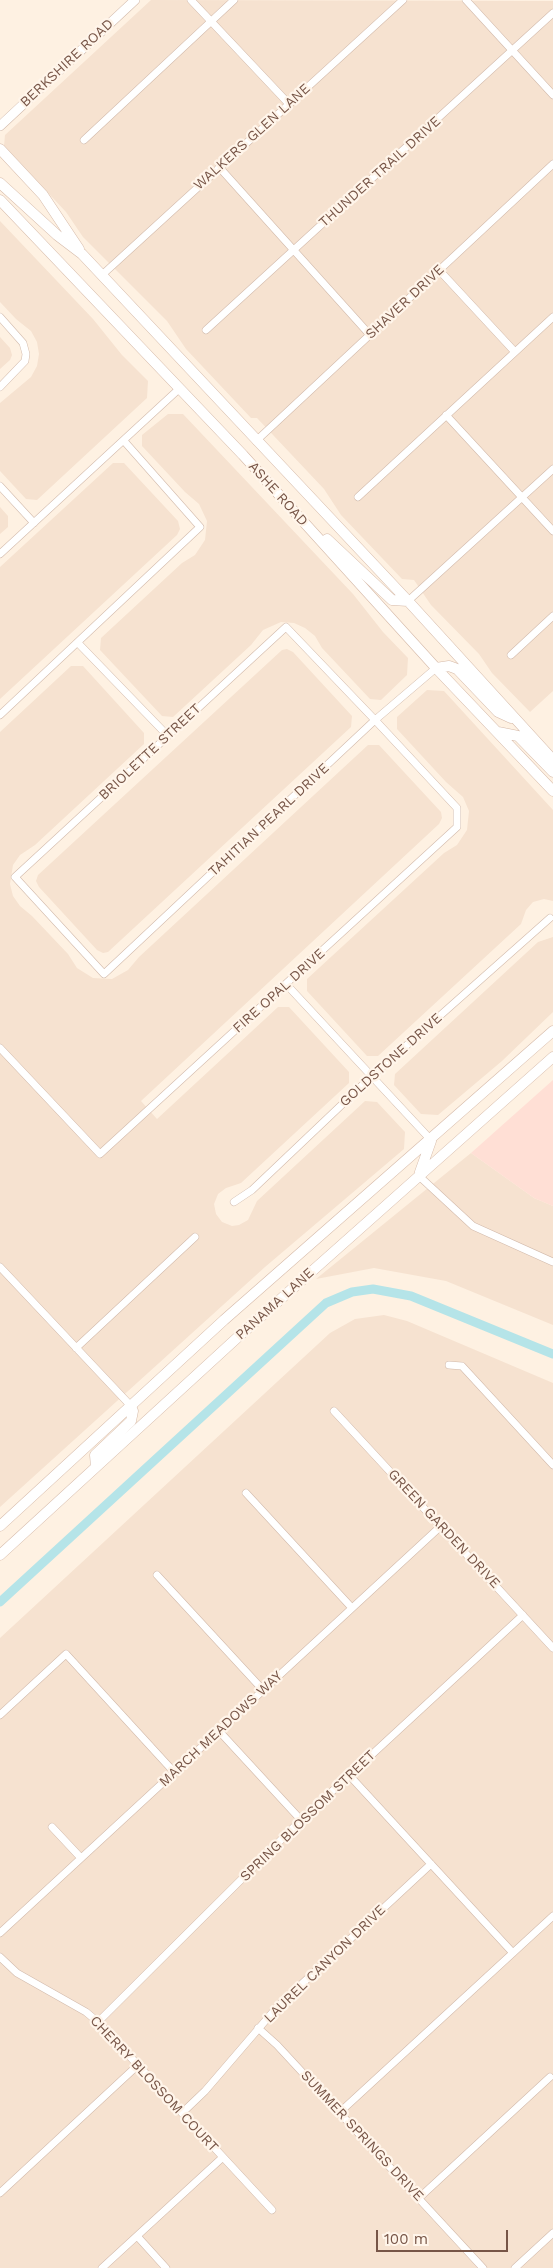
<!DOCTYPE html>
<html>
<head>
<meta charset="utf-8">
<style>
	body { margin:0 }
	#map { position:relative; width:553px; height:2268px; overflow:hidden; background:#fef1e2; font-family:"Work Sans",sans-serif }
	canvas { display:block }
	.scale { position:absolute; left:376px; top:2230px; width:132px; height:22px; box-sizing:border-box; border:2px solid #775547; border-top:0; padding-left:6px; font-size:15px; line-height:18px; white-space:nowrap; color:#775547; -webkit-text-stroke:4px #fff5ea; paint-order:stroke }
</style>
</head>
<body>
<div id="map">
<canvas width="553" height="2268"></canvas>
<div class="scale">100 m</div>
</div>
<script>
const ctx = document.querySelector('canvas').getContext('2d');
ctx.lineJoin = 'round';
function fillPath(path, color) { ctx.fillStyle = color; ctx.fill(path, 'evenodd'); }
const shape = rows => new Path2D(rows.map(r => 'M' + r).join(''));
function strokePath(path, color, width, dash) { ctx.strokeStyle = color; ctx.lineWidth = width; ctx.lineCap = dash ? 'butt' : 'round'; ctx.setLineDash(dash || []); ctx.stroke(path); }
function drawText(font, color, halo, rows, align = 'center') {
  ctx.font = font + ' "Work Sans",sans-serif'; ctx.lineWidth = 4.5; ctx.setLineDash([]); ctx.textBaseline = 'middle'; ctx.strokeStyle = halo; ctx.fillStyle = color; for (const [text, x, y, turn = 0] of rows) {
    ctx.save(); ctx.translate(x, y); ctx.rotate((+turn || 0) * Math.PI / 180); ctx.textAlign = isNaN(turn) ? turn : align; if (halo) ctx.strokeText(text, 0, 0); ctx.fillText(text, 0, 0); ctx.restore();
  }
}
const residential = shape([
	[151,0,553,1,553,691,530,712,492,673,479,654,431,605,414,580,402,579,341,515,324,489,257,418,251,418,186,349,167,321,83,237,66,212,4,146,5,135],
	[0,221,93,319,122,355,148,381,147,398,37,500,26,499,0,471,0,403,31,377,37,366,39,354,37,342,31,331,16,319,0,302],
	[0,337,10,348,12,355,10,360,0,369],
	[168,414,183,414,353,594,383,632,408,658,407,675,381,700,370,699,322,648,315,636,305,628,294,623,281,622,263,630,251,645,173,717,162,716,100,650,101,638,182,563,195,555,205,540,207,521,199,504,185,492,142,446,142,435],
	[113,463,124,463,178,521,180,529,177,535,0,699,0,567],
	[0,507,8,516,8,527,0,534],
	[287,649,293,652,352,716,351,727,108,952,103,953,97,950,39,887,36,881,38,875,282,650],
	[71,666,83,666,144,733,144,744,35,845,20,855,13,865,10,884,13,896,20,906,32,916,68,954,77,968,93,978,112,979,128,970,139,957,368,745,379,745,441,812,442,818,439,824,141,1101,157,1119,278,1007,289,1007,349,1072,349,1083,241,1183,226,1188,218,1194,214,1204,216,1214,222,1222,232,1226,239,1225,248,1220,257,1201,365,1101,377,1102,405,1132,404,1149,265,1267,0,1507,0,732],
	[427,690,444,691,553,810,553,901,544,899,533,902,526,910,521,924,378,1056,367,1056,307,991,307,979,444,853,457,845,467,830,469,811,463,797,446,782,397,729,397,717],
	[553,937,553,1012,502,1061,438,1115,421,1114,394,1085,395,1074,538,942],
	[471,1153,534,1198,553,1206,553,1325,446,1281,374,1268,316,1279],
	[384,1315,407,1321,553,1383,553,2268,0,2268,0,1638,330,1333,355,1319]
]);
const commercial = shape([
	[553,1080,553,1206,534,1198,471,1153]
]);
const canal = shape([
	[0,1602,326,1303,352,1292,373,1289,411,1296,553,1354]
]);
const minor = shape([
	[191,0,289,104],
	[466,0,553,95],
	[84,140,234,0],
	[219,167,370,335],
	[439,270,515,352],
	[102,275,403,0],
	[0,317,23,343,26,354,25,361,0,387],
	[206,330,553,13],
	[446,415,553,531],
	[256,441,553,164],
	[0,486,34,523],
	[358,497,553,317],
	[0,554,180,388],
	[408,601,553,469],
	[78,643,168,736],
	[511,655,553,616],
	[0,715,200,527,124,441],
	[286,984,431,1140],
	[0,1048,100,1154,457,827,457,808,375,720,286,627,15,877,104,974,375,720,436,668],
	[419,1176,473,1226,553,1262],
	[234,1202,252,1190,372,1076,550,918],
	[0,1267,131,1406],
	[76,1348,195,1237],
	[449,1365,462,1366,553,1465],
	[334,1411,553,1648],
	[246,1493,352,1608],
	[157,1575,263,1690],
	[0,1715,66,1654,174,1772],
	[219,1731,301,1820],
	[349,1775,513,1953],
	[52,1827,81,1858],
	[0,1933,441,1526],
	[0,1957,17,1973,86,2012,98,2022,272,2210],
	[98,2022,301,1820,523,1615],
	[258,2028,277,2045,483,2268],
	[340,2112,553,1916],
	[182,2113,205,2091,278,2006,431,1864],
	[0,2193,138,2065],
	[419,2198,550,2077],
	[137,2236,166,2268],
	[102,2268,223,2157],
	[515,2268,553,2233]
]);
const tertiary = shape([
	[0,126,135,0]
]);
const secondary = shape([
	[0,149,43,195,79,249],
	[0,183,57,235,82,254,408,601,553,760],
	[0,200,243,455,436,668,553,791],
	[327,539,392,600,408,601],
	[436,668,449,666,457,669,498,712,511,718],
	[498,732,518,736,553,772],
	[420,1172,431,1141],
	[96,1467,95,1455,131,1421,133,1411,131,1406],
	[0,1526,224,1320,553,1031],
	[0,1555,238,1337,553,1057]
]);
const streetNames = [
	["BERKSHIRE ROAD",67,63,-43],
	["WALKERS GLEN LANE",252,137,-42],
	["THUNDER TRAIL DRIVE",380,172,-42],
	["SHAVER DRIVE",405,302,-43],
	["ASHE ROAD",278,494,48],
	["BRIOLETTE STREET",150,752,-43],
	["TAHITIAN PEARL DRIVE",269,820,-43],
	["FIRE OPAL DRIVE",279,991,-42],
	["GOLDSTONE DRIVE",391,1060,-42],
	["PANAMA LANE",275,1304,-42],
	["GREEN GARDEN DRIVE",444,1529,47],
	["MARCH MEADOWS WAY",221,1729,-43],
	["SPRING BLOSSOM STREET",308,1816,-44],
	["LAUREL CANYON DRIVE",325,1964,-44],
	["CHERRY BLOSSOM COURT",154,2084,47],
	["SUMMER SPRINGS DRIVE",362,2136,47]
];
fillPath(residential, '#f6e2d0');
fillPath(commercial, '#ffdfd5');
strokePath(canal, '#b5e4e8', 9);
strokePath(minor, '#d2baab', 8);
strokePath(tertiary, '#d2baab', 10);
strokePath(secondary, '#d5b9a8', 11);
strokePath(minor, '#fff', 7);
strokePath(tertiary, '#fff', 9);
strokePath(secondary, '#fff', 10);
drawText('14px', '#775547', '#fff5ea', streetNames);
</script>
</body>
</html>
